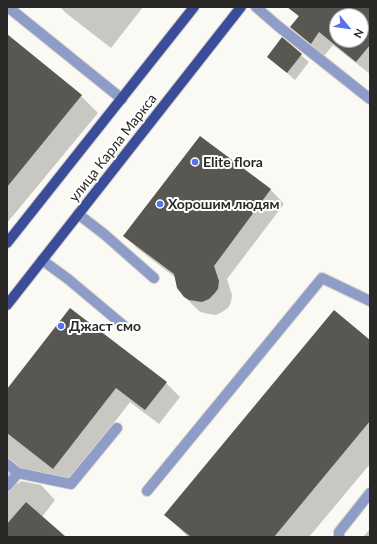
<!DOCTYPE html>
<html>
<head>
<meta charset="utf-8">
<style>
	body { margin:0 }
	#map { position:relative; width:377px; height:544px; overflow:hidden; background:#faf9f3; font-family:Lato,sans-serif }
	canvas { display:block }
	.frame { position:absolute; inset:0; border:8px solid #2a2927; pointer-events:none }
	.north { position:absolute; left:329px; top:8px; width:40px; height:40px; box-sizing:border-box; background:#fff; border:1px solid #aaa9a9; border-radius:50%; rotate:119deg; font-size:11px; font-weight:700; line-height:16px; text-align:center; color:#2a2927 }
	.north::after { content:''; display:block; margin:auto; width:14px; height:18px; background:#5873e9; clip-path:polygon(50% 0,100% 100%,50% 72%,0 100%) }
</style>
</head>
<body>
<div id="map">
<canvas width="377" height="544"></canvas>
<div class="frame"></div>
<div class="north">N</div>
</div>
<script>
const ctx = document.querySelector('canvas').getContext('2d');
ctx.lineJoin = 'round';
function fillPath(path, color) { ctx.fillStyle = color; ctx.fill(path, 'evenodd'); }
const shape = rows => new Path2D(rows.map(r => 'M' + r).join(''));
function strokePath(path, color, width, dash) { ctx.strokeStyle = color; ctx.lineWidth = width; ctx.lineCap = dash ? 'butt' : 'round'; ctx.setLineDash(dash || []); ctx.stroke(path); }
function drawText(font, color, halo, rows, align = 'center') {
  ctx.font = font + ' Lato,sans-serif'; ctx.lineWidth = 4; ctx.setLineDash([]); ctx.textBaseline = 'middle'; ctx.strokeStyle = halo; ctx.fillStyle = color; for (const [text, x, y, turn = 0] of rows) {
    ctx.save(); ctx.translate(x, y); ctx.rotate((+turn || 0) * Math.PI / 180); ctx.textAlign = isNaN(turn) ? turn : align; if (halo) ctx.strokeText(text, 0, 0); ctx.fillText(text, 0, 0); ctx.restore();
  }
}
const shadow = shape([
	[60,7,143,7,111,48,66,13],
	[293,7,370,7,370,74,333,45,324,56,305,41,291,27,299,17,291,9],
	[337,16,361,16,361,40,337,40],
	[7,36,81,96,98,113,7,223],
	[282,39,309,62,295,80,268,56],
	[200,137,271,190,284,204,227,279,232,295,231,302,228,308,222,312,216,315,204,313,199,311,185,297,176,278,138,249,125,236],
	[370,342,370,464,309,537,188,537,166,515],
	[166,383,180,397,159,424,130,402,65,487,26,473,15,481,18,484,21,481,41,485,55,500,42,517,66,537,7,537,7,391],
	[370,529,370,537,363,537]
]);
const building = shape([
	[287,7,370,7,370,45,356,62,319,32,311,44,290,27,299,16],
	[337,16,361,16,361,40,337,40],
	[7,34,82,95,7,187],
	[282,37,302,54,287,73,267,57],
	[200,136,271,189,214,266,219,281,218,289,214,294,209,299,202,302,189,300,184,297,177,288,174,274,123,236],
	[70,308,167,382,145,410,116,388,53,469,7,433,7,389],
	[334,310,370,340,370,421,274,537,191,537,164,515],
	[26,502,66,537,7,537,7,524]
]);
const minor = shape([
	[8,7,122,99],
	[256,7,278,26,370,99],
	[78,214,104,234,154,278],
	[42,260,68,279,123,325],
	[7,464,18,473,7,486],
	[18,473,71,484,117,428],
	[147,491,322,278,370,301],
	[339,537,339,532,370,493]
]);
const major = shape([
	[7,243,194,7],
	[7,305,241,7]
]);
const markers = [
	[195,162,4,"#5873e9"],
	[160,204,4,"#5873e9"],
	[61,326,4,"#5873e9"]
];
const streetNames = [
	["улица Карла Маркса",113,148,-52]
];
const poiNames = [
	["Elite flora",203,162],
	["Хорошим людям",168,204],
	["Джаст смо",69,326]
];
fillPath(shadow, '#0003');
fillPath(building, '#585752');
strokePath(minor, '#d5d4ce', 12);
strokePath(major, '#d5d4ce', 12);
strokePath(minor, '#8e9cc8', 10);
strokePath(major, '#3b4d99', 10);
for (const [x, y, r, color] of markers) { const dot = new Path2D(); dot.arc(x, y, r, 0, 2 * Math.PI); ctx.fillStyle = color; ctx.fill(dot); strokePath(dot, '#fff', 1.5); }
drawText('14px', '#2a2927', '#fff', streetNames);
drawText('bold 14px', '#2a2927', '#fff', poiNames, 'left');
</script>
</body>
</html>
